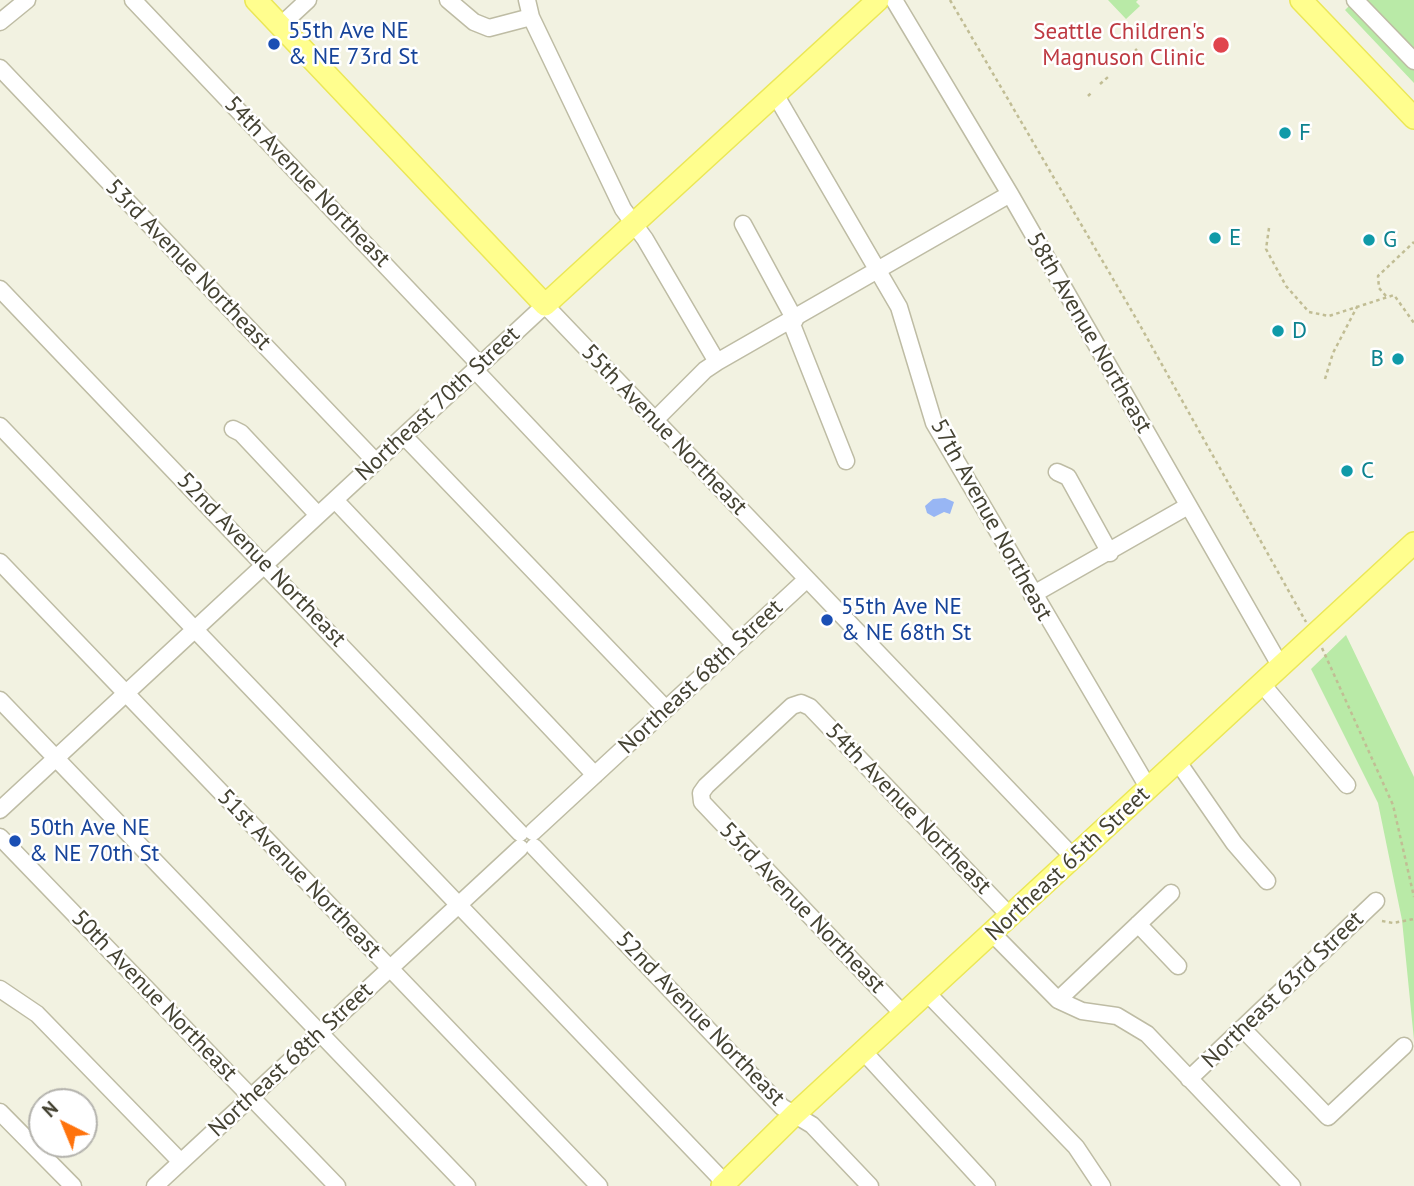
<!DOCTYPE html>
<html>
<head>
<meta charset="utf-8">
<style>
	body { margin:0 }
	#map { position:relative; width:1414px; height:1186px; overflow:hidden; background:#f2f2e1; font-family:"PT Sans",sans-serif }
	canvas { display:block }
	.north { position:absolute; left:28px; top:1088px; width:70px; height:70px; box-sizing:border-box; background:#fff; border:2px solid #b4b3ad; border-radius:50%; rotate:317deg; font-size:19px; font-weight:700; line-height:28px; text-align:center; color:#444232 }
	.north::after { content:''; display:block; margin:auto; width:24px; height:32px; background:#ff730c; clip-path:polygon(50% 0,100% 100%,50% 72%,0 100%) }
</style>
</head>
<body>
<div id="map">
<canvas width="1414" height="1186"></canvas>
<div class="north">N</div>
</div>
<script>
const ctx = document.querySelector('canvas').getContext('2d');
ctx.lineJoin = 'round';
function fillPath(path, color) { ctx.fillStyle = color; ctx.fill(path, 'evenodd'); }
const shape = rows => new Path2D(rows.map(r => 'M' + r).join(''));
function strokePath(path, color, width, dash) { ctx.strokeStyle = color; ctx.lineWidth = width; ctx.lineCap = dash ? 'butt' : 'round'; ctx.setLineDash(dash || []); ctx.stroke(path); }
function drawText(font, color, halo, rows, align = 'center') {
  ctx.font = font + ' "PT Sans",sans-serif'; ctx.lineWidth = 5; ctx.setLineDash([]); ctx.textBaseline = 'middle'; ctx.strokeStyle = halo; ctx.fillStyle = color; for (const [text, x, y, turn = 0] of rows) {
    ctx.save(); ctx.translate(x, y); ctx.rotate((+turn || 0) * Math.PI / 180); ctx.textAlign = isNaN(turn) ? turn : align; if (halo) ctx.strokeText(text, 0, 0); ctx.fillText(text, 0, 0); ctx.restore();
  }
}
const green = shape([
	[1108,0,1138,0,1136,2,1140,6,1126,19],
	[1355,0,1414,0,1414,83,1345,10],
	[1346,635,1414,777,1414,1040,1402,920,1378,803,1311,669]
]);
const water = shape([
	[945,498,954,502,950,514,944,512,934,517,927,513,925,506,933,499]
]);
const path = shape([
	[950,0,1137,320,1306,622],
	[1130,56,1137,49],
	[1100,84,1108,77],
	[1088,96,1092,92],
	[1269,228,1266,249,1286,286,1309,312,1329,316,1394,295,1414,323],
	[1386,296,1379,288,1378,276,1414,242],
	[1325,379,1333,353,1358,305],
	[1322,648,1393,805,1414,897],
	[1382,921,1393,923,1414,919]
]);
const minor = shape([
	[133,0,480,365],
	[448,0,474,22,489,28,531,17],
	[527,0,531,17,623,209,645,239,717,362],
	[894,0,1010,194,1281,667],
	[1355,0,1414,61],
	[0,22,27,0],
	[280,26,308,0],
	[0,68,376,462],
	[775,94,899,307,934,423,1149,789],
	[743,224,795,320],
	[0,289,520,833],
	[791,322,846,461],
	[475,370,734,644],
	[655,420,705,370,717,362,1010,194],
	[0,426,725,1183],
	[233,429,241,433,318,515],
	[404,436,666,709],
	[1057,472,1068,477,1110,553],
	[335,500,595,775],
	[0,562,599,1186],
	[1032,595,1188,506],
	[1262,684,1347,785],
	[0,700,467,1186],
	[1178,762,1234,843,1267,881],
	[0,810,545,305,1074,858],
	[533,832,807,579],
	[0,837,337,1186],
	[534,847,782,1107,812,1125,870,1186],
	[1138,924,1178,966],
	[993,934,1058,1000,1082,1011,1117,1016,1147,1034,1292,1186],
	[0,989,37,1014,181,1162],
	[928,994,1076,1147,1102,1186],
	[1058,1000,1171,893],
	[904,1015,702,802,701,793,706,786,792,706,801,703,810,707,1011,917],
	[1242,1028,1328,1117,1404,1046],
	[864,1052,987,1186],
	[1189,1079,1376,901],
	[0,1112,73,1186],
	[155,1186,520,848]
]);
const major = shape([
	[256,0,545,305,878,0],
	[1301,0,1414,118],
	[722,1186,795,1114,1414,543]
]);
const markers = [
	[274,44,7,"#1a4fb4"],
	[1221,45,9,"#e0444e"],
	[1285,133,7,"#0f9aa8"],
	[1215,238,7,"#0f9aa8"],
	[1369,240,7,"#0f9aa8"],
	[1278,331,7,"#0f9aa8"],
	[1398,359,7,"#0f9aa8"],
	[1347,471,7,"#0f9aa8"],
	[827,620,7,"#1a4fb4"],
	[15,841,7,"#1a4fb4"]
];
const transitNames = [
	["55th Ave NE",288,31],
	["& NE 73rd St",288,57],
	["55th Ave NE",841,607],
	["& NE 68th St",841,633],
	["50th Ave NE",29,828],
	["& NE 70th St",29,854]
];
const healthNames = [
	["Seattle Children's",1205,32],
	["Magnuson Clinic",1205,58]
];
const cultureNames = [
	["F",1299,133],
	["E",1229,238],
	["G",1383,240],
	["D",1292,331],
	["B",1384,359,"right"],
	["C",1361,471]
];
const streetNames = [
	["54th Avenue Northeast",307,182,46],
	["53rd Avenue Northeast",188,265,46],
	["58th Avenue Northeast",1089,333,60],
	["Northeast 70th Street",438,404,-43],
	["55th Avenue Northeast",664,430,46],
	["57th Avenue Northeast",991,520,61],
	["52nd Avenue Northeast",261,560,46],
	["Northeast 68th Street",701,677,-43],
	["54th Avenue Northeast",908,809,46],
	["Northeast 65th Street",1068,864,-43],
	["51st Avenue Northeast",299,874,46],
	["53rd Avenue Northeast",802,908,46],
	["Northeast 63rd Street",1283,990,-44],
	["50th Avenue Northeast",154,996,46],
	["52nd Avenue Northeast",700,1019,46],
	["Northeast 68th Street",291,1060,-43]
];
fillPath(green, '#b9eaa7');
fillPath(water, '#98b6f4');
strokePath(minor, '#bebca4', 19);
strokePath(major, '#ebe757', 24);
strokePath(path, '#c1bd94', 2.5, [3.5, 3.5]);
strokePath(minor, '#fff', 16);
strokePath(major, '#fffe8e', 21);
for (const [x, y, r, color] of markers) { const dot = new Path2D(); dot.arc(x, y, r, 0, 2 * Math.PI); ctx.fillStyle = color; ctx.fill(dot); strokePath(dot, '#fff', 2.5); }
drawText('23px', '#164399', '#fff', transitNames, 'left');
drawText('23px', '#be3a42', '#fff', healthNames, 'right');
drawText('23px', '#0d838f', '#fff', cultureNames, 'left');
drawText('23px', '#444232', '#fff', streetNames);
</script>
</body>
</html>
